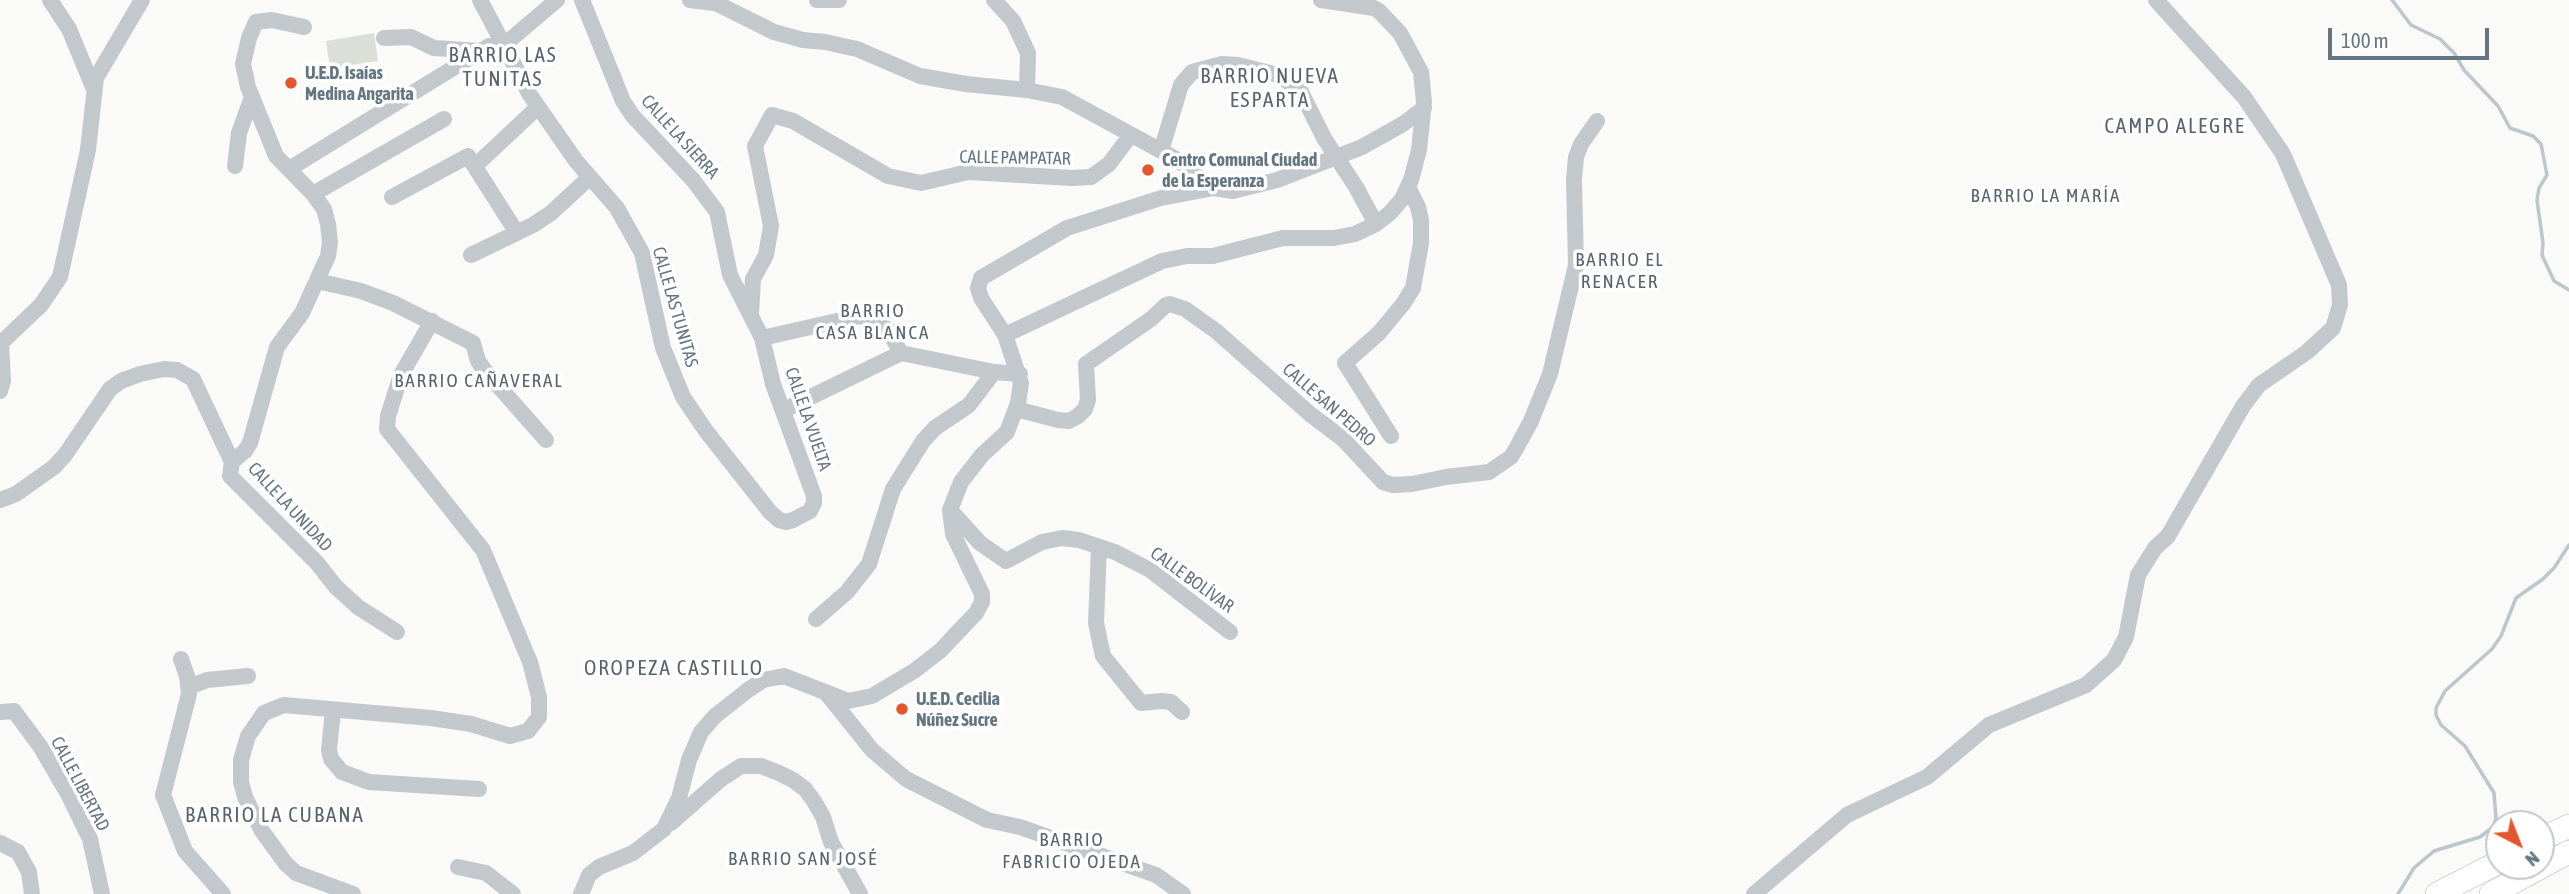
<!DOCTYPE html>
<html>
<head>
<meta charset="utf-8">
<style>
	body { margin:0 }
	#map { position:relative; width:2569px; height:894px; overflow:hidden; background:#fafaf8; font-family:"Asap Condensed",sans-serif }
	canvas { display:block }
	.north { position:absolute; left:2485px; top:810px; width:70px; height:70px; box-sizing:border-box; background:#fff; border:2px solid #c1c8cd; border-radius:50%; rotate:138deg; font-size:19px; font-weight:700; line-height:28px; text-align:center; color:#657683 }
	.north::after { content:''; display:block; margin:auto; width:24px; height:32px; background:#e4572e; clip-path:polygon(50% 0,100% 100%,50% 72%,0 100%) }
	.scale { position:absolute; left:2328px; top:28px; width:161px; height:32px; box-sizing:border-box; border:4px solid #657683; border-top:0; padding-left:9px; font-size:21px; line-height:24px; white-space:nowrap; color:#657683; -webkit-text-stroke:5px #fff; paint-order:stroke }
</style>
</head>
<body>
<div id="map">
<canvas width="2569" height="894"></canvas>
<div class="north">N</div>
<div class="scale">100 m</div>
</div>
<script>
const ctx = document.querySelector('canvas').getContext('2d');
ctx.lineJoin = 'round';
function fillPath(path, color) { ctx.fillStyle = color; ctx.fill(path, 'evenodd'); }
const shape = rows => new Path2D(rows.map(r => 'M' + r).join(''));
function strokePath(path, color, width, dash) { ctx.strokeStyle = color; ctx.lineWidth = width; ctx.lineCap = dash ? 'butt' : 'round'; ctx.setLineDash(dash || []); ctx.stroke(path); }
function drawText(font, color, halo, rows, align = 'center') {
  ctx.font = font + ' "Asap Condensed",sans-serif'; ctx.lineWidth = 7; ctx.setLineDash([]); ctx.textBaseline = 'middle'; ctx.strokeStyle = halo; ctx.fillStyle = color; for (const [text, x, y, turn = 0] of rows) {
    ctx.save(); ctx.translate(x, y); ctx.rotate((+turn || 0) * Math.PI / 180); ctx.textAlign = isNaN(turn) ? turn : align; if (halo) ctx.strokeText(text, 0, 0); ctx.fillText(text, 0, 0); ctx.restore();
  }
}
const green = shape([
	[374,33,378,61,330,68,326,41]
]);
const stream = shape([
	[2392,0,2411,25,2440,39,2454,53,2464,70,2498,106,2510,128,2533,136,2541,144,2547,175,2539,188,2537,200,2543,243,2542,255,2554,281,2569,290],
	[2398,894,2414,868,2434,851,2480,837,2493,827,2496,818,2494,793,2465,746,2441,725,2436,715,2436,708,2445,691,2492,649,2501,636,2516,598,2543,579,2554,568,2569,545]
]);
const minor = shape([
	[50,0,69,29,93,87],
	[480,0,530,95,576,161,617,208,642,253,663,348,683,397,706,431,770,512,779,520,786,522,793,520,810,511,814,503,814,496,773,384,762,338,730,275,717,212,693,180,632,115,623,101,582,0],
	[690,0,714,3],
	[710,0,774,32,803,40,825,42,857,49,920,76,966,84,1027,90,1062,97,1176,159,1214,188],
	[817,0,839,0],
	[994,0,1013,21,1028,53,1027,90],
	[384,38,411,37,434,48,481,51],
	[504,45,557,0],
	[1161,151,1181,85,1192,72,1222,64,1238,65,1278,75,1300,90,1324,138,1356,187,1376,224],
	[235,166,239,133,252,97],
	[475,166,538,107],
	[289,169,489,46,504,45],
	[313,194,444,119],
	[392,197,468,156,517,233],
	[471,255,533,225,551,213,590,177],
	[317,281,361,291,393,303,473,343,478,361,486,372,546,440],
	[751,314,753,279,766,255,771,226,755,146,772,115,793,121,888,176,921,183,968,172,1072,178,1091,177,1109,164,1130,136],
	[1005,335,1162,261,1187,256,1213,256,1283,238,1334,238,1355,234,1376,224,1390,213,1402,199,1411,180,1419,150,1424,102,1421,72,1400,33,1379,11,1374,8,1321,0],
	[762,338,859,316,874,319,882,325,890,333,901,353],
	[1,343,41,305,60,277,88,150,96,78,142,0],
	[0,391,3,381,1,343],
	[1016,409,1058,420,1069,421,1078,416,1085,409,1088,400,1086,364,1151,319,1166,305,1170,304,1185,309,1216,331,1310,414,1343,439,1383,482,1393,485,1412,484,1446,477,1489,472,1511,457,1517,447,1531,421,1550,374,1576,265,1574,180,1576,157,1581,144,1597,121],
	[784,410,901,353,994,372,1020,374],
	[1391,436,1345,363,1379,333,1403,304,1413,288,1421,243,1421,220,1418,207,1408,187],
	[232,462,245,451,250,443,277,347,302,313,328,256,330,242,328,224,324,209,313,194,276,156,248,87,243,64,249,38,256,22,272,20,304,27],
	[0,500,16,494,54,467,65,455,110,389,121,381,140,374,164,369,177,370,193,379,232,462,230,476,317,563,336,587,358,607,397,632],
	[950,510,980,543,1006,561,1042,542,1062,538,1079,540,1115,552,1150,570,1230,632],
	[1099,547,1096,623,1103,656,1141,703,1162,701,1171,702,1182,712],
	[816,619,847,592,869,564,893,489,923,441,935,428,969,405,994,372],
	[181,659,187,676,189,694,163,795,185,851,223,894],
	[189,687,207,680,248,676],
	[827,694,872,750,906,779,987,820,1020,827,1156,875,1183,894],
	[333,710,329,750,331,759,342,772,369,782,479,789],
	[0,712,14,711,40,746,68,794,90,839,102,894],
	[671,823,721,779,741,766,761,766,779,773,793,780,805,789,814,801,823,817,831,842,860,894],
	[0,843,18,852,29,872,32,894],
	[458,867,486,873,513,894],
	[353,894,296,873,286,864,262,831,245,797,241,782,241,760,248,736,264,713,284,705,431,718,471,724,510,736,528,731,539,717,539,697,530,662,483,550,387,429,388,416,401,375,432,321],
	[581,894,589,875,599,867,633,853,664,829,679,798,689,760,701,732,715,716,748,690,763,680,784,676,848,701,872,696,914,671,940,651,976,613,982,602,982,594,953,534,950,510,961,482,982,455,1007,432,1018,403,1021,383,1005,335,981,298,978,288,981,278,1067,228,1161,198,1214,188,1233,191,1277,180,1362,147,1403,124,1424,108],
	[1754,894,1847,815,1927,777,1989,725,2086,685,2114,660,2126,637,2138,575,2155,548,2168,536,2243,406,2259,385,2307,352,2333,328,2340,305,2339,285,2283,154,2244,97,2156,0]
]);
const highway = shape([
	[2541,839,2569,826],
	[2437,894,2499,862],
	[2491,894,2569,852]
]);
const markers = [
	[291,83,7,"#e4572e"],
	[1148,170,7,"#e4572e"],
	[902,709,7,"#e4572e"]
];
const poiNames = [
	["U.E.D. Isaías",305,73],
	["Medina Angarita",305,94],
	["Centro Comunal Ciudad",1162,160],
	["de la Esperanza",1162,181],
	["U.E.D. Cecilia",916,699],
	["Núñez Sucre",916,720]
];
const streetNames = [
	["CALLE LA SIERRA",680,137,48],
	["CALLE PAMPATAR",1015,158,1],
	["CALLE LAS TUNITAS",675,307,74],
	["CALLE SAN PEDRO",1329,405,41],
	["CALLE LA VUELTA",808,419,71],
	["CALLE LA UNIDAD",290,507,47],
	["CALLE BOLÍVAR",1192,580,36],
	["CALLE LIBERTAD",80,784,62]
];
const neighbourhoodNames = [
	["BARRIO LA MARÍA",2046,196],
	["BARRIO EL",1620,260],
	["RENACER",1620,282],
	["BARRIO",873,311],
	["CASA BLANCA",873,333],
	["BARRIO CAÑAVERAL",479,381],
	["BARRIO",1072,840],
	["FABRICIO OJEDA",1072,862],
	["BARRIO SAN JOSÉ",803,859]
];
const quarterNames = [
	["BARRIO LAS",503,55],
	["TUNITAS",503,79],
	["BARRIO NUEVA",1270,76],
	["ESPARTA",1270,100],
	["CAMPO ALEGRE",2175,126],
	["OROPEZA CASTILLO",674,668],
	["BARRIO LA CUBANA",275,815]
];
fillPath(green, '#dadfd7');
strokePath(stream, '#bbc7cb', 3.5);
strokePath(highway, '#b4b9bd', 24);
strokePath(minor, '#c3c8cc', 16);
strokePath(highway, '#fff', 23);
for (const [x, y, r, color] of markers) { const dot = new Path2D(); dot.arc(x, y, r, 0, 2 * Math.PI); ctx.fillStyle = color; ctx.fill(dot); strokePath(dot, '#fff', 2.5); }
drawText('bold 18px', '#657683', '#fff', poiNames, 'left');
drawText('18px', '#657683', '#fff', streetNames);
ctx.letterSpacing = '2px';
drawText('19px', '#57646e', '#fff', neighbourhoodNames);
ctx.letterSpacing = '0px';
ctx.letterSpacing = '2px';
drawText('21px', '#57646e', '#fff', quarterNames);
ctx.letterSpacing = '0px';
</script>
</body>
</html>
